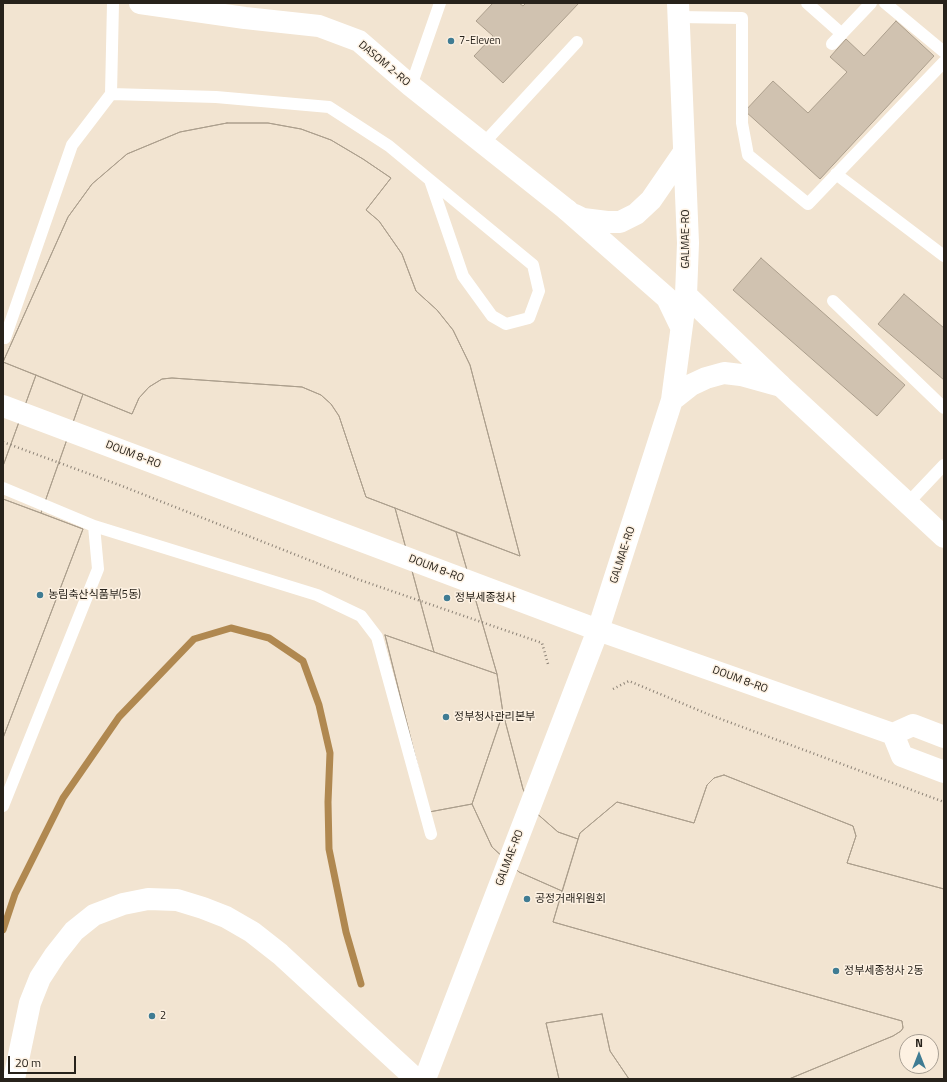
<!DOCTYPE html>
<html>
<head>
<meta charset="utf-8">
<style>
	body { margin:0 }
	#map { position:relative; width:947px; height:1082px; overflow:hidden; background:#f2e4d1; font-family:"Titillium Web",sans-serif }
	canvas { display:block }
	.frame { position:absolute; inset:0; border:4px solid #27221b; pointer-events:none }
	.north { position:absolute; left:899px; top:1034px; width:40px; height:40px; box-sizing:border-box; background:#fdf1e2; border:1px solid #a79e92; border-radius:50%; rotate:0deg; font-size:11px; font-weight:700; line-height:16px; text-align:center; color:#27221b }
	.north::after { content:''; display:block; margin:auto; width:14px; height:18px; background:#407c93; clip-path:polygon(50% 0,100% 100%,50% 72%,0 100%) }
	.scale { position:absolute; left:8px; top:1056px; width:68px; height:18px; box-sizing:border-box; border:2px solid #27221b; border-top:0; padding-left:5px; font-size:12px; line-height:14px; white-space:nowrap; color:#27221b; -webkit-text-stroke:3px #fdf1e2; paint-order:stroke }
</style>
</head>
<body>
<div id="map">
<canvas width="947" height="1082"></canvas>
<div class="frame"></div>
<div class="north">N</div>
<div class="scale">20 m</div>
</div>
<script>
const ctx = document.querySelector('canvas').getContext('2d');
ctx.lineJoin = 'round';
const shape = rows => new Path2D(rows.map(r => 'M' + r).join(''));
function strokePath(path, color, width, dash) { ctx.strokeStyle = color; ctx.lineWidth = width; ctx.lineCap = dash ? 'butt' : 'round'; ctx.setLineDash(dash || []); ctx.stroke(path); }
function fillPath(path, color) { ctx.fillStyle = color; ctx.fill(path, 'evenodd'); }
function drawText(font, color, halo, rows, align = 'center') {
  ctx.font = font + ' "Titillium Web","Noto Sans KR",sans-serif'; ctx.lineWidth = 3; ctx.setLineDash([]); ctx.textBaseline = 'middle'; ctx.strokeStyle = halo; ctx.fillStyle = color; for (const [text, x, y, turn = 0] of rows) {
    ctx.save(); ctx.translate(x, y); ctx.rotate((+turn || 0) * Math.PI / 180); ctx.textAlign = isNaN(turn) ? turn : align; if (halo) ctx.strokeText(text, 0, 0); ctx.fillText(text, 0, 0); ctx.restore();
  }
}
const stream = shape([
	[3,930,15,894,63,798,119,717,194,639,231,628,269,638,303,661,319,705,330,753,328,802,329,849,346,932,361,984]
]);
const building = shape([
	[493,3,519,3,523,6,526,3,579,3,503,83,474,56,493,36,476,21,493,3],
	[896,21,934,56,820,179,745,111,773,81,808,113,847,72,830,57,846,39,864,56,896,21],
	[227,123,268,123,301,129,331,140,363,159,391,178,366,210,379,221,402,254,416,291,437,310,453,330,470,365,520,556,456,532,497,674,503,713,523,789,534,811,558,832,578,839,580,833,617,802,694,823,707,785,714,778,724,775,853,826,856,836,847,863,944,889,944,1079,789,1079,893,1036,901,1031,903,1028,902,1021,553,922,562,891,519,872,492,847,472,804,429,812,385,635,434,652,395,508,366,497,339,416,331,404,321,395,302,387,172,378,162,379,149,387,139,398,132,414,83,394,41,513,83,529,3,738,3,466,36,375,3,362,68,217,92,184,127,154,180,132,227,123],
	[907,1042,931,1042,931,1066,907,1066,907,1042],
	[227,123,268,123,301,129,331,140,363,159,391,178,366,210,379,221,402,254,416,291,437,310,453,330,470,365,520,556,366,497,339,416,331,404,321,395,302,387,172,378,162,379,149,387,139,398,132,414,3,362,68,217,92,184,127,154,180,132,227,123],
	[761,258,905,385,877,416,733,290,761,258],
	[904,294,944,328,944,380,878,324,904,294],
	[36,375,83,394,41,513,3,499,3,466,36,375],
	[3,499,83,529,3,738,3,499],
	[395,508,456,532,497,674,434,652,395,508],
	[385,635,497,674,503,713,472,804,429,812,385,635],
	[503,713,523,789,534,811,558,832,578,839,562,891,519,872,492,847,472,804,503,713],
	[724,775,853,826,856,836,847,863,944,889,944,1079,789,1079,893,1036,901,1031,903,1028,902,1021,553,922,580,833,617,802,694,823,707,785,714,778,724,775],
	[907,1042,931,1042,931,1066,907,1066,907,1042],
	[602,1014,610,1051,629,1079,559,1079,546,1023,602,1014],
	[602,1014,610,1051,629,1079,559,1079,546,1023,602,1014]
]);
const path = shape([
	[3,442,122,486,357,579,542,643,548,664],
	[613,689,629,681,710,715,944,802]
]);
const lane = shape([
	[807,3,842,34],
	[885,3,944,52],
	[679,17,742,18,742,123,748,155,808,204,944,62],
	[832,44,871,3],
	[411,86,440,3],
	[111,94,216,97,329,107,389,146,430,180,533,265,539,291,529,318,506,324,492,316,463,276,430,180],
	[483,144,577,42],
	[836,174,944,256],
	[833,301,944,408],
	[5,338,72,145,111,94,113,3],
	[3,488,94,526,317,595,361,616,377,637,431,834],
	[907,504,944,465],
	[3,806,98,569,94,526]
]);
const street = shape([
	[140,3,245,18,319,26,359,41,411,86,567,210],
	[780,385,944,537],
	[14,1079,30,1003,40,978,55,955,74,931,94,915,123,904,148,899,177,900,203,908,226,917,252,932,280,954,416,1079]
]);
const secondary = shape([
	[567,210,667,298,681,327],
	[575,215,583,219,607,222,620,222,636,214,651,200,684,152],
	[686,295,780,385],
	[672,400,691,385,706,378,724,373,741,375,777,385],
	[3,406,598,630,893,734,913,725,944,737],
	[893,734,902,756,944,772],
	[425,1079,598,630,672,400,686,295,688,243,678,3]
]);
const markers = [
	[451,41,4,"#407c93"],
	[40,595,4,"#407c93"],
	[447,598,4,"#407c93"],
	[446,717,4,"#407c93"],
	[527,899,4,"#407c93"],
	[836,971,4,"#407c93"],
	[152,1016,4,"#407c93"]
];
const poiNames = [
	["7-Eleven",459,41],
	["농림축산식품부(5동)",48,595],
	["정부세종청사",455,598],
	["정부청사관리본부",454,717],
	["공정거래위원회",535,899],
	["정부세종청사 2동",844,971],
	["2",160,1016]
];
const streetNames = [
	["DASOM 2-RO",384,64,40],
	["GALMAE-RO",686,239,-90],
	["DOUM 8-RO",133,455,21],
	["GALMAE-RO",623,555,-72],
	["DOUM 8-RO",436,569,21],
	["DOUM 8-RO",740,680,20],
	["GALMAE-RO",510,858,-69]
];
strokePath(stream, '#b08850', 7);
fillPath(building, '#d0c2b0');
strokePath(building, '#ab9e8c', 1);
strokePath(path, '#8b8175', 2.5, [1, 3]);
strokePath(lane, '#fff', 12);
strokePath(street, '#fff', 22);
strokePath(secondary, '#fff', 22);
for (const [x, y, r, color] of markers) { const dot = new Path2D(); dot.arc(x, y, r, 0, 2 * Math.PI); ctx.fillStyle = color; ctx.fill(dot); strokePath(dot, '#fdf1e2', 1.5); }
drawText('11px', '#27221b', '#fdf1e2', poiNames, 'left');
drawText('11px', '#27221b', '#fdf1e2', streetNames);
</script>
</body>
</html>
